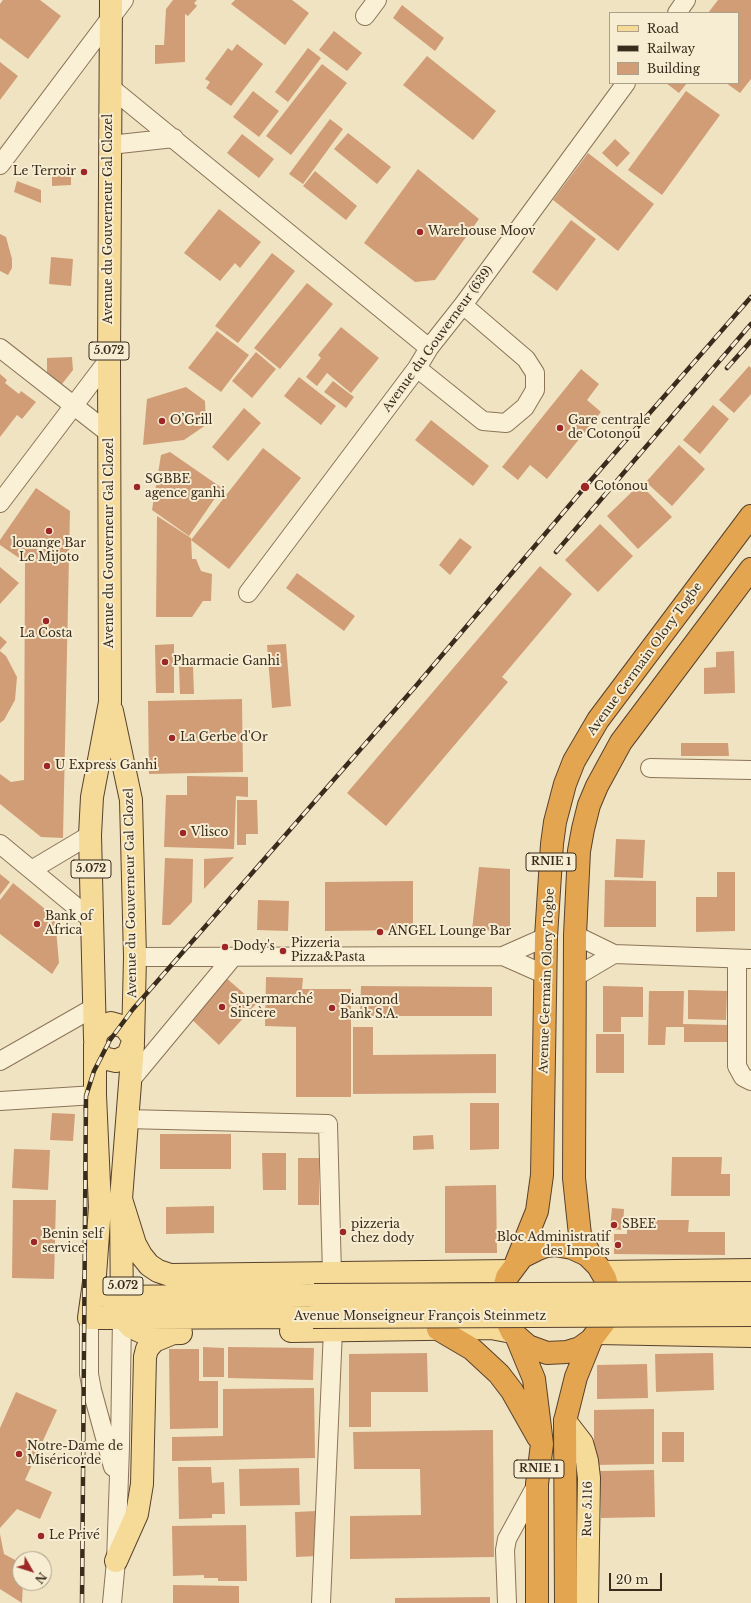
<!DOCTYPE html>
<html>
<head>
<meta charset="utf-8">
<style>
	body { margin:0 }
	#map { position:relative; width:751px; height:1603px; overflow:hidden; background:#f0e3c2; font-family:"Libre Baskerville",serif }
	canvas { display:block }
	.legend { position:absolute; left:609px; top:12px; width:130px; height:72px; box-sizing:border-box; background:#f7edd2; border:1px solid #aba08a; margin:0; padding:5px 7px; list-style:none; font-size:12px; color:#3a2c1d }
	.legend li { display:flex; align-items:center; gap:8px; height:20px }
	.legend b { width:20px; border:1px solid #aba08a }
	.north { position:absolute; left:12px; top:1551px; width:40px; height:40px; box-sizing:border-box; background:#f7edd2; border:1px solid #aba08a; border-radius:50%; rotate:129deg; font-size:11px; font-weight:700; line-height:16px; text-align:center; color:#3a2c1d }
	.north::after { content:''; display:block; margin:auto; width:14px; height:18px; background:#9c2726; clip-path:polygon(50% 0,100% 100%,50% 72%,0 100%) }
	.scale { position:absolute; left:609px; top:1573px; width:53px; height:18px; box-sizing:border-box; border:2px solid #3a2c1d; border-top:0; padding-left:5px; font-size:12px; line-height:14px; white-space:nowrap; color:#3a2c1d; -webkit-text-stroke:3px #f7edd2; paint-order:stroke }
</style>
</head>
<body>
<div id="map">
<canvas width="751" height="1603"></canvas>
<ul class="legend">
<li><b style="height:5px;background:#f5da98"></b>Road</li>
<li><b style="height:5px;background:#3a2c1d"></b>Railway</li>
<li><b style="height:11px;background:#d09d76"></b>Building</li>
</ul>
<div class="north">N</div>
<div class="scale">20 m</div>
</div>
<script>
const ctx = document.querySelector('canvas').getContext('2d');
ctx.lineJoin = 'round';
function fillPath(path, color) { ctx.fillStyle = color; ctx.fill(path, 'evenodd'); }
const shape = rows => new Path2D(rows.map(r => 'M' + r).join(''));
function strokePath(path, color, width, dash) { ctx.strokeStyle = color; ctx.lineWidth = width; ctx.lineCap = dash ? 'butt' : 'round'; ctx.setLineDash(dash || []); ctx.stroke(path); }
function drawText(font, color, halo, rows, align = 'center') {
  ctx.font = font + ' "Libre Baskerville",serif'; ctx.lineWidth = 4; ctx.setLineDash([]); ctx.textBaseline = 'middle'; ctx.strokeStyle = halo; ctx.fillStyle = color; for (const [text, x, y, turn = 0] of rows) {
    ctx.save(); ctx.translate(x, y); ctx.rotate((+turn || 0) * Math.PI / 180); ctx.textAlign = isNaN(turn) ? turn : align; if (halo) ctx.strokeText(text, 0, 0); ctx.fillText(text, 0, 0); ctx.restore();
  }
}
const building = shape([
	[3,0,40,0,61,16,28,59,0,38,0,4],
	[173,0,197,0,194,3,197,6,188,16,185,14,185,62,155,64,155,45,164,45,166,9],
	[235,0,292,0,309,13,285,45,231,4],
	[718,0,751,0,751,79,740,93,726,83,738,83,738,13,708,13],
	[402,5,444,38,435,51,393,18],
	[334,31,362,53,347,71,319,50],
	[237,44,263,64,231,106,206,88,210,82,205,79,228,48,232,51],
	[308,48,321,58,288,102,275,92],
	[427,56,496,111,473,140,403,85],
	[0,62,18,76,0,100],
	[322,64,347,83,291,155,266,136],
	[666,83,687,83,679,93],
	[253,91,279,111,259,137,233,117],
	[686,91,720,115,662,195,628,170],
	[330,119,343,129,303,184,289,174],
	[348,133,391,167,377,184,334,149],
	[242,134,274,159,259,178,227,153],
	[615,139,630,153,617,167,602,153],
	[588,153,654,204,618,251,553,200],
	[418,169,479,219,435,280,415,282,364,243],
	[315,171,357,206,346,220,303,186],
	[71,172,71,185,52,186,52,173],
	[17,181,41,190,41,203,14,192],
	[219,209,261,242,240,268,235,263,220,281,184,253],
	[571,220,596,239,557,291,532,272],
	[0,234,6,237,12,259,12,268,8,275,0,271],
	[272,253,295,271,238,343,215,326],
	[51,257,73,259,71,286,49,284],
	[307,283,333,304,280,369,254,348],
	[341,327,379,358,351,393,327,373,317,386,306,377,321,358,318,355],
	[217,331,249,355,221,392,188,368],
	[256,352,276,369,252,398,232,381],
	[72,357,73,370,62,384,47,384,47,358],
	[749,366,751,368,751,394,734,413,719,400],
	[581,369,599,384,587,400,601,412,547,479,530,465,518,480,502,467],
	[0,374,7,380,5,383,19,394,21,391,36,402,22,419,17,415,0,437],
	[299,377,336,406,321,425,284,396],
	[333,381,354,397,346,408,324,392],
	[186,387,205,401,206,425,184,440,143,445,147,399],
	[713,405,729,419,700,454,683,440],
	[244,408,261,423,228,461,212,447],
	[431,420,489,466,473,486,415,440],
	[679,445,705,469,672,506,646,482],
	[263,448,301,478,229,569,191,540],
	[170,452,222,488,189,536,152,510,161,455],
	[640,484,672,517,638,549,607,516],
	[36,488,70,511,63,838,41,837,0,804,0,774,11,782,24,780,25,562,0,545,0,540],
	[157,516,191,538,192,559,196,559,201,571,212,574,211,601,203,601,192,617,156,617],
	[600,524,633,556,598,592,565,560],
	[460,538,472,547,450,575,439,565],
	[540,566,572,594,502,677,508,682,386,826,347,793],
	[0,567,19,583,0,604],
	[297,573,355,616,344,631,286,588],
	[0,636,7,642,0,650],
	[174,644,174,693,156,693,155,645],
	[286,644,291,706,272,708,267,645],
	[0,651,6,656,17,677,15,700,4,720,0,723],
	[734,651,735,693,704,694,704,668,716,667,716,652],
	[179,666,193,666,194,694,180,694],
	[242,699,243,772,149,774,148,701],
	[681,743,728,743,729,756,681,756],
	[187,776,248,777,248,797,236,796,234,849,164,847,166,795,187,795],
	[237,800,257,800,258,834,246,834,246,845,237,845],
	[616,839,645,840,643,878,614,877],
	[234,857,204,889,204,859],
	[165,858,193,859,192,902,170,925,162,925],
	[479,867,510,869,510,931,472,930],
	[717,872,735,872,735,931,696,932,696,897,717,897],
	[0,874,10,882,0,895],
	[605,880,656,881,656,927,604,927],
	[413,881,413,930,325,931,325,882],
	[13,883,55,917,59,963,52,974,0,934,0,900],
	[258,900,289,901,288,931,257,930],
	[224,976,256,1004,219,1045,188,1016],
	[266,977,303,978,302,989,351,989,351,1097,296,1097,296,1027,265,1026],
	[361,986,492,987,492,1016,360,1016],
	[603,986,643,987,643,1017,621,1017,621,1032,603,1032],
	[688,990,727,991,726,1020,688,1019],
	[649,991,684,991,683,1024,727,1025,727,1042,684,1042,684,1027,666,1027,665,1045,648,1045],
	[353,1027,373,1027,373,1055,496,1054,496,1093,353,1094],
	[596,1034,624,1034,624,1073,596,1073],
	[470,1103,499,1103,499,1149,470,1150],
	[52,1113,75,1114,73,1141,50,1140],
	[160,1134,231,1134,231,1169,160,1169],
	[433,1135,434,1149,413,1150,413,1136],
	[14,1149,50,1150,48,1190,12,1188],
	[262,1153,286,1153,286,1190,263,1190],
	[672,1157,722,1157,721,1174,730,1174,730,1196,671,1196],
	[298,1158,319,1158,319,1205,298,1205],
	[496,1185,497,1253,445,1253,445,1186],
	[13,1200,56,1200,54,1279,12,1278],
	[214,1206,214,1233,166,1234,166,1207],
	[612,1208,624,1209,623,1230,610,1229],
	[627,1220,689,1220,688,1232,725,1232,725,1255,614,1254,614,1234,627,1234],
	[203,1347,224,1348,224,1377,203,1377],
	[228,1347,314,1348,313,1380,228,1378],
	[169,1349,199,1349,199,1381,218,1381,218,1428,170,1429],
	[427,1353,428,1392,371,1392,371,1427,349,1427,349,1354],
	[713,1353,714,1390,656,1392,655,1354],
	[647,1364,648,1398,597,1399,597,1365],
	[314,1388,315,1458,172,1461,172,1437,223,1436,223,1389],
	[16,1392,57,1410,25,1480,52,1492,40,1519,17,1509,0,1528,0,1428],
	[654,1409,654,1464,594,1465,594,1410],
	[493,1430,494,1557,350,1559,350,1516,421,1515,420,1469,445,1469,354,1469,353,1432],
	[662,1432,684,1432,684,1462,662,1462],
	[178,1467,211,1467,212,1483,224,1482,225,1514,212,1514,212,1518,179,1519],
	[299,1468,300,1505,240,1506,239,1469],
	[654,1470,655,1517,601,1518,600,1471],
	[317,1511,317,1556,296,1557,295,1512],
	[246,1525,247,1581,218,1581,218,1578,204,1578,204,1575,173,1576,172,1526],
	[0,1534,4,1554,17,1561,16,1565,20,1566,20,1583,23,1583,22,1603,0,1589],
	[173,1585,239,1586,239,1603,173,1603],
	[490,1597,490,1603,395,1603,395,1598]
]);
const minor = shape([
	[677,13,686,0],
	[365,16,377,0],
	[110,87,429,348],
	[110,145,174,138],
	[0,165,124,0],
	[0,348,110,434],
	[417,368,483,421,506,423,525,407,535,390,535,373,526,359,463,305],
	[0,503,109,359],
	[248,593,417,368,429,348,463,305,626,83],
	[650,768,751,770],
	[0,844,92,920],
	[33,869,90,835],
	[575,935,614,954,751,959],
	[503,956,546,975],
	[135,957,503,956,546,937],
	[737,959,737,1066,743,1077,751,1081],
	[575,977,614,954],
	[0,1061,93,1008],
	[130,1081,233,957],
	[0,1101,95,1095],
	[126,1119,328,1124,332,1274],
	[89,1318,89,1374,92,1390,113,1467],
	[112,1603,116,1561,120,1447,122,1317],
	[321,1603,333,1330],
	[507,1603,505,1550,507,1539,537,1484]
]);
const major = shape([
	[112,711,131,800,135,957,133,1042,128,1055,116,1061,103,1058,96,1047,95,1039,98,1031,106,1025,111,1023,125,1027,133,1038],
	[95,1039,90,835,92,797,110,702,109,359,111,0],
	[95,1045,95,1095,100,1207,95,1275,89,1318,313,1317],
	[121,1199,135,1244,141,1255,149,1265,158,1271,170,1275,510,1271],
	[602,1272,751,1270],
	[107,1297,314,1295],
	[122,1317,131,1327,146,1334,181,1333],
	[122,1317,121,1199,133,1045],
	[291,1331,491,1328,512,1332],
	[598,1333,751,1336],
	[565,1421,582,1443,587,1461,589,1478,587,1603],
	[116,1561,137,1514,142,1484,145,1357,147,1349,154,1341,171,1334]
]);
const highway = shape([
	[593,1260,580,1235,574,1178,575,935,579,851,583,829,589,805,597,786,621,742,751,569],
	[516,1263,537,1211,542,1175,546,937,552,844,555,822,565,784,574,761,598,720,751,516],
	[438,1329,472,1349,499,1374,512,1391,538,1437],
	[517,1338,534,1379,542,1444,537,1484,537,1603],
	[566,1603,565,1421,576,1377,591,1340,606,1320,609,1306,609,1292,605,1278,598,1266,587,1255,572,1248,555,1245,546,1246,538,1249,522,1257,507,1277,502,1296,504,1315,512,1332,528,1346,547,1353,567,1352,580,1348,591,1340]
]);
const rail = shape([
	[727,368,751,341],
	[556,552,751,324],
	[82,1603,86,1096,94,1071,110,1040,133,1009,415,687,585,487,751,297]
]);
const majorBridge = shape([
	[314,1295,751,1293],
	[313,1317,751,1315]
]);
const markers = [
	[84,172,4,"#9c2726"],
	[420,232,4,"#9c2726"],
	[162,421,4,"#9c2726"],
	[560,428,4,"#9c2726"],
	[137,487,4,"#9c2726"],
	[585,487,5,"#9c2726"],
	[49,531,4,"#9c2726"],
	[46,621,4,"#9c2726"],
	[165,662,4,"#9c2726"],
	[172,738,4,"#9c2726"],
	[47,766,4,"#9c2726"],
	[183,833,4,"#9c2726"],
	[37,924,4,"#9c2726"],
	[380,932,4,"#9c2726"],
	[225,947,4,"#9c2726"],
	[283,951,4,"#9c2726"],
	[222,1007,4,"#9c2726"],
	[332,1008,4,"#9c2726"],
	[614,1225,4,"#9c2726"],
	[343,1232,4,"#9c2726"],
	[34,1242,4,"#9c2726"],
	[618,1245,4,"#9c2726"],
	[19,1454,4,"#9c2726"],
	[41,1536,4,"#9c2726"]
];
const shields = [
	[109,351,40],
	[551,862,50],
	[91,869,40],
	[123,1286,40],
	[539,1469,50]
];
const shieldNames = [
	["5.072",109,351],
	["RNIE 1",551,862],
	["5.072",91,869],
	["5.072",123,1286],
	["RNIE 1",539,1469]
];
const poiNames = [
	["Le Terroir",76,172,"right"],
	["Warehouse Moov",428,232],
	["O’Grill",170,421],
	["Gare centrale",568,421],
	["de Cotonou",568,435],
	["SGBBE",145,480],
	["agence ganhi",145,494],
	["Cotonou",594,487],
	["louange Bar",49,544,"center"],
	["Le Mijoto",49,558,"center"],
	["La Costa",46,634,"center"],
	["Pharmacie Ganhi",173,662],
	["La Gerbe d'Or",180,738],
	["U Express Ganhi",55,766],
	["Vlisco",191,833],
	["Bank of",45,917],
	["Africa",45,931],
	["ANGEL Lounge Bar",388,932],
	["Pizzeria",291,944],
	["Pizza&Pasta",291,958],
	["Dody's",233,947],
	["Supermarché",230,1000],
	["Sincère",230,1014],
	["Diamond",340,1001],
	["Bank S.A.",340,1015],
	["pizzeria",351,1225],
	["chez dody",351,1239],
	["SBEE",622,1225],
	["Benin self",42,1235],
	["service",42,1249],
	["Bloc Administratif",610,1238,"right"],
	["des Impots",610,1252,"right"],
	["Notre-Dame de",27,1447],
	["Miséricorde",27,1461],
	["Le Privé",49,1536]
];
const streetNames = [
	["Avenue du Gouverneur Gal Clozel",109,219,-90],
	["Avenue du Gouverneur (639)",438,339,-54],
	["Avenue du Gouverneur Gal Clozel",110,543,-90],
	["Avenue Germain Olory Togbe",645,659,-54],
	["Avenue du Gouverneur Gal Clozel",131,893,-91],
	["Avenue Germain Olory Togbe",547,981,-88],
	["Avenue Monseigneur François Steinmetz",420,1317],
	["Rue 5.116",588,1509,-89]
];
fillPath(building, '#d09d76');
strokePath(minor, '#8b7458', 20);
strokePath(major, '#58422d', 24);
strokePath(highway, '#58422d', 24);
strokePath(minor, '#faf0d6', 18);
strokePath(major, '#f5da98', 22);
strokePath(highway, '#e3a54f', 22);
strokePath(rail, '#3a2c1d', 4.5);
strokePath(rail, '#f7edd2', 3, [9]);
strokePath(majorBridge, '#58422d', 24, []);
strokePath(majorBridge, '#f5da98', 22);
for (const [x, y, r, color] of markers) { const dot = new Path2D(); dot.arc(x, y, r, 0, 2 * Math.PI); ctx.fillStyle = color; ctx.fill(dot); strokePath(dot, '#f7edd2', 1.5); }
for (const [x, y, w] of shields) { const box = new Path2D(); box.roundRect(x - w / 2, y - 9, w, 18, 3); ctx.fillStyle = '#f7edd2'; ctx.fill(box); strokePath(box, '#3a2c1d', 1); }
drawText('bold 11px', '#3a2c1d', null, shieldNames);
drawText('12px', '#3a2c1d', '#f7edd2', poiNames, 'left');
drawText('12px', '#3a2c1d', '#f7edd2', streetNames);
</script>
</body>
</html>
